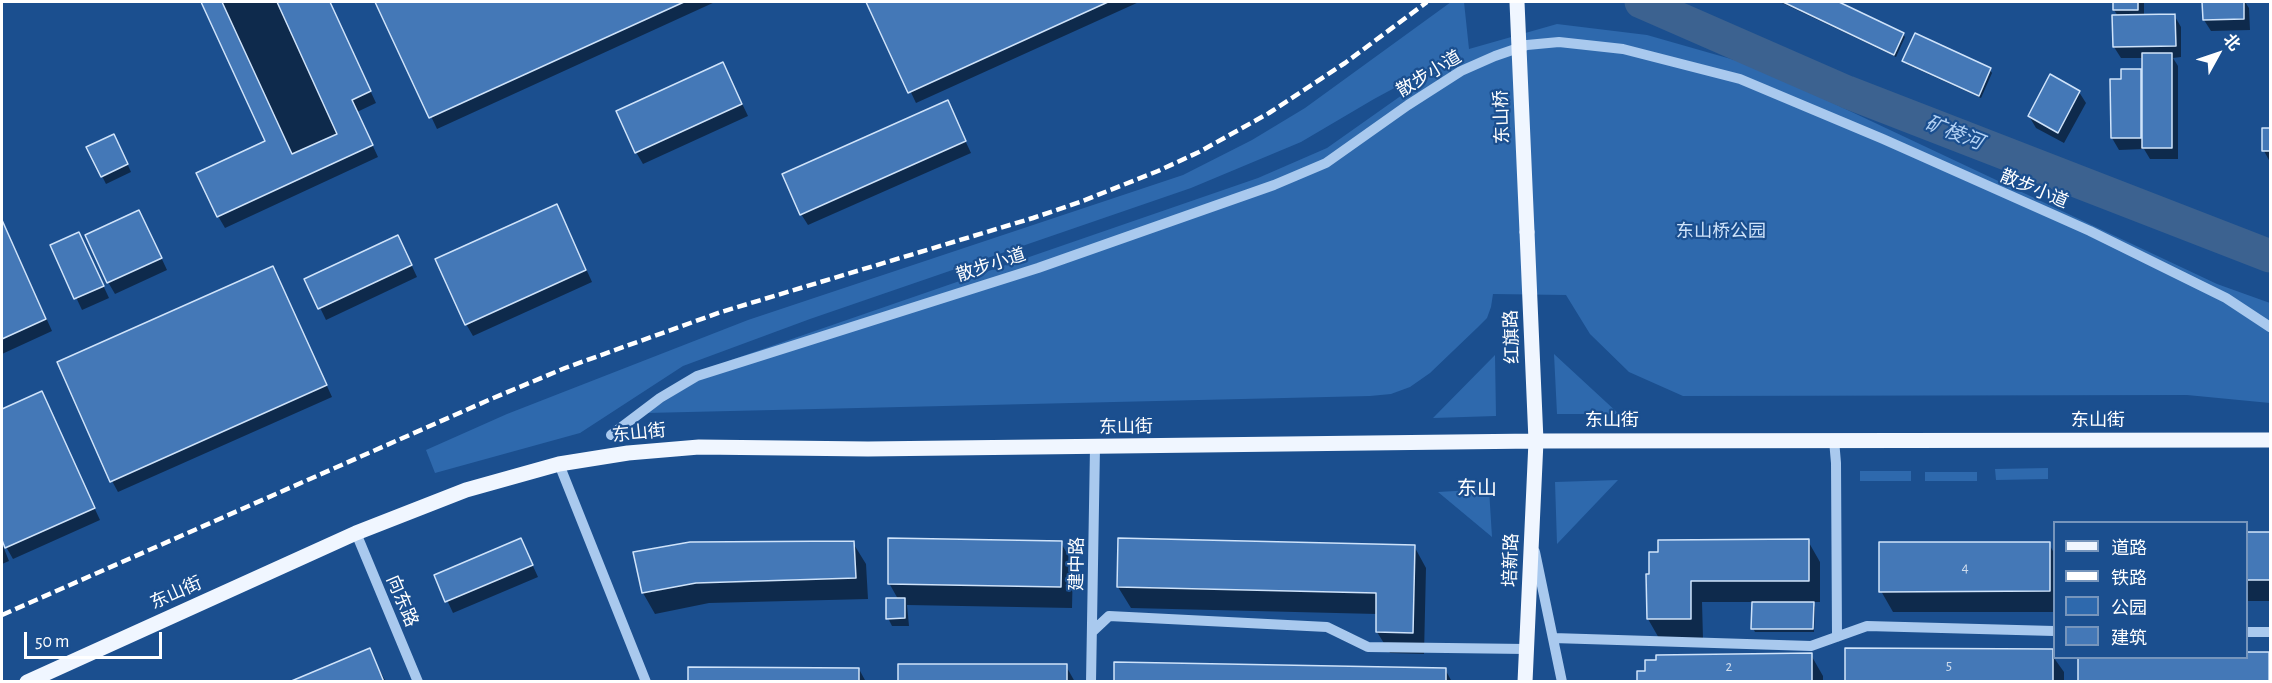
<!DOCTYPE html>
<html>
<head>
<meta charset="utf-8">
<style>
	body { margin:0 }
	#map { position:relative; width:2272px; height:683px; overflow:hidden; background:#1b4f8f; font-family:"Alegreya Sans","Noto Sans SC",sans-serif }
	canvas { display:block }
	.frame { position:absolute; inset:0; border:3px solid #fff; pointer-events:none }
	.legend { position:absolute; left:2053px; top:521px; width:195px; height:138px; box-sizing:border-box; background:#1b4f8f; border:2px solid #7695bc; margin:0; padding:8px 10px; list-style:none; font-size:18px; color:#fff }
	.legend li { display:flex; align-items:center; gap:12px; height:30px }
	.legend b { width:30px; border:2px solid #7695bc }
	.north { position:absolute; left:2188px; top:24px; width:60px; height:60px; -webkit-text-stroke:4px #1b4f8f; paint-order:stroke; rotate:50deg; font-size:16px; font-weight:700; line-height:24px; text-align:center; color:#fff }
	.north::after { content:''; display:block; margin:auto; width:21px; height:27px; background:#fff; clip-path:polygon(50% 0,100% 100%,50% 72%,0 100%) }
	.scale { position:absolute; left:24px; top:632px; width:138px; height:27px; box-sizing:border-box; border:3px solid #fff; border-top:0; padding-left:8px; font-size:18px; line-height:21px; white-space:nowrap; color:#fff; -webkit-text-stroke:4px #1b4f8f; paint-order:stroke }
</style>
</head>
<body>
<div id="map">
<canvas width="2272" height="683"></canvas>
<div class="frame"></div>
<ul class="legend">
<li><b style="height:8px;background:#f0f6ff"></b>道路</li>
<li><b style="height:8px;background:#fff"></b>铁路</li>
<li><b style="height:16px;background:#2e69ad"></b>公园</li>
<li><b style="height:16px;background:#4478b7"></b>建筑</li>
</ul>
<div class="north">北</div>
<div class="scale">50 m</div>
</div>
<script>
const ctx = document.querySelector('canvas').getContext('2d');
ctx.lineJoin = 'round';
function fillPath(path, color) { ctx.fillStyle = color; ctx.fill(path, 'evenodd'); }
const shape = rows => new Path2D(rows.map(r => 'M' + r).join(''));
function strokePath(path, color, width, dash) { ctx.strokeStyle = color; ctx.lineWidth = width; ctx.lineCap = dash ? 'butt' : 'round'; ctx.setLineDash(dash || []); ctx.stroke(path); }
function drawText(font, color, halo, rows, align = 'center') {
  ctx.font = font + ' "Alegreya Sans","Noto Sans SC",sans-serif'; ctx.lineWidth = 4.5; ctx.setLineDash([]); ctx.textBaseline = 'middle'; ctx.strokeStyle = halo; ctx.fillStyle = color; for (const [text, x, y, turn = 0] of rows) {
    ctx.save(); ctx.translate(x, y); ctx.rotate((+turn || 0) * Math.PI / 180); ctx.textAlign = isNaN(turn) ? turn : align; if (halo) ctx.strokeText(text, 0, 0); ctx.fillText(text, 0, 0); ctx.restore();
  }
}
const green = shape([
	[1451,2,1464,2,1469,49,1557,24,1647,35,1752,65,2217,284,2270,303,2270,403,2187,395,1683,396,1629,372,1590,334,1566,295,1493,294,1491,307,1487,318,1477,328,1430,373,1410,387,1391,394,1370,396,646,413,728,361,1258,178,1327,148,1446,64,1424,72,1374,99,1301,142,1191,188,810,319,683,366,580,433,435,473,426,450,507,414,748,320,1183,175,1252,140,1305,108],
	[1554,354,1619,414,1557,414],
	[1495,355,1496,416,1433,418],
	[2048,468,2048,479,1996,480,1995,469],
	[1860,471,1911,471,1911,481,1860,481],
	[1925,472,1977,472,1977,481,1925,481],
	[1618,480,1557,544,1555,482],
	[1489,489,1492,537,1438,492]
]);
const shadow = shape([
	[202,2,329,2,376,103,357,112,378,157,225,228,218,216,267,142],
	[377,2,715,2,437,129],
	[868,2,1139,2,916,103],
	[1780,2,1835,2,1903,34,1905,37,1896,57],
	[2114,2,2144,2,2144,16,2174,15,2181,27,2181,57,2173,58,2178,66,2178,159,2150,159,2144,149,2119,150,2112,138,2123,80,2123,71,2142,71,2143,58,2121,58,2114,47,2118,16,2114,10],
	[2204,2,2245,2,2249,8,2250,30,2211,31,2204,20],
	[1915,35,1990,70,1992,73,1981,98,1906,64,1904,61],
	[723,64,748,116,643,164,636,152],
	[2079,92,2086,103,2064,143,2036,128,2029,116],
	[947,102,971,153,808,225,801,214],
	[2263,129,2270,129,2270,162,2264,151],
	[118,143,131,172,106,184,102,176],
	[563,218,592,282,473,336,466,324],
	[2,220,52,331,2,354],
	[145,223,167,270,115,294,108,282],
	[79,234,109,298,82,310,52,246],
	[404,249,417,277,326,320,306,279],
	[273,268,332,397,118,492,112,481],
	[41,393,100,520,13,559,5,545,3,546,9,561,2,564,2,410],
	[2246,533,2270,534,2270,601,2246,601],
	[521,540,538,577,453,613,436,576],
	[1808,541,1820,562,1820,602,1811,602,1815,607,1814,632,1755,632,1753,628,1753,602,1702,602,1703,639,1660,640,1648,619,1648,575],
	[853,543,866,564,868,599,709,603,655,614,643,593],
	[1061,543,1073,564,1072,608,907,605,909,626,892,626,888,618,898,599,889,583],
	[2049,544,2054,553,2054,612,1893,612,1881,591],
	[1414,546,1426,568,1424,654,1390,653,1377,632,1377,614,1131,608,1118,587],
	[369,650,386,682,293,682],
	[2052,650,2054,658,2064,672,2064,682,1846,682],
	[2269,654,2270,657,2270,682,2080,682,2080,658,2246,658],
	[1811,655,1823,676,1823,682,1639,682],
	[1066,666,1075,682,899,682],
	[859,669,866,682,690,682],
	[1445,669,1452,682,1116,682]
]);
const river = shape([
	[1641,2,1847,92,2270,256]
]);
const building = shape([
	[201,2,330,2,371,91,352,100,373,145,217,217,196,173,265,141,201,2],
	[222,2,277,2,337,134,292,154,222,2],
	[375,2,684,2,429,118,375,2],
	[866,2,1108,2,908,93,866,2],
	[1783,2,1839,2,1904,33,1894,55,1783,2],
	[2113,2,2138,2,2138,10,2113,10,2113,2],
	[2202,2,2244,2,2244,19,2203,20,2202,2],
	[2175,14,2176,46,2113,47,2112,15,2175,14],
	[1915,33,1991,68,1979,96,1902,61,1915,33],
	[2142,53,2172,53,2172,148,2142,148,2142,53],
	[723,62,742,104,635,153,616,111,723,62],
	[2121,69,2141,69,2141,138,2111,138,2110,79,2121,79,2121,69],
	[2050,74,2080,91,2058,133,2028,116,2050,74],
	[948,100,966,141,800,215,782,174,948,100],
	[2262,128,2270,128,2270,151,2262,151,2262,128],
	[114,134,128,164,101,177,86,147,114,134],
	[557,204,586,270,465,325,435,259,557,204],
	[139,210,162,258,107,283,85,235,139,210],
	[2,220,46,319,2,339,2,220],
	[79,232,104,286,74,299,50,245,79,232],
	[398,235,412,265,318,309,304,279,398,235],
	[273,266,327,385,110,482,57,362,273,266],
	[42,391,95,508,5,548,2,540,2,409,42,391],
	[2246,532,2270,532,2270,580,2246,580,2246,532],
	[521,538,533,565,445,602,434,575,521,538],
	[888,538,1062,541,1061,587,888,584,888,538],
	[1118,538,1415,545,1413,633,1376,632,1376,593,1117,587,1118,538],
	[1809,539,1809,581,1691,581,1691,619,1647,619,1646,574,1649,574,1649,552,1658,552,1658,540,1809,539],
	[854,541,856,578,696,583,642,593,633,552,690,542,854,541],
	[1879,542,2050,542,2050,591,1879,592,1879,542],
	[886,598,905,598,905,618,886,619,886,598],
	[1752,602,1814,602,1813,629,1751,629,1752,602],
	[370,648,384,682,289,682,370,648],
	[1845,648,2053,649,2053,682,1845,682,1845,648],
	[2246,652,2269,652,2269,682,2078,682,2078,658,2246,658,2246,652],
	[1812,653,1812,682,1637,682,1637,671,1645,671,1645,660,1656,660,1656,655,1812,653],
	[1114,662,1446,668,1446,682,1114,682,1114,662],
	[898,664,1067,664,1067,682,898,682,898,664],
	[688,667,859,668,859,682,688,682,688,667]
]);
const minor = shape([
	[611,435,660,398,697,376,1038,268,1274,185,1326,163,1408,105,1461,71,1495,56,1527,45,1559,42,1623,49,1740,79,1883,139,2090,231,2226,298,2270,327],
	[1834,440,1836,463,1837,637],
	[559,464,646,682],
	[356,533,418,682],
	[1535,552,1562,682],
	[1092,632,1109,616,1327,627,1368,647,1526,649],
	[2246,632,2270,632],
	[1553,638,1811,646,1867,626,2054,631],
	[1091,682,1095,447]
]);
const major = shape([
	[27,682,356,533,466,490,559,464,628,453,699,447,868,449,1536,441,2270,440],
	[1525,682,1536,441,1527,232]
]);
const rail = shape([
	[2,615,491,399,565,368,721,312,1033,218,1080,202,1158,171,1199,152,1269,113,1345,63,1427,2]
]);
const majorBridge = shape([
	[1517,2,1527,232]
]);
const numberNames = [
	["4",1965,567],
	["5",1949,665],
	["2",1729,666]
];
const streetNames = [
	["散步小道",1429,74,-31],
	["东山桥",1502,117,-92],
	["散步小道",2034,189,23],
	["散步小道",991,265,-18],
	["红旗路",1512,337,-92],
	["东山街",1612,421],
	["东山街",2098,421],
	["东山街",1126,427,-1],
	["东山街",639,433,-6],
	["培新路",1511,560,-88],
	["建中路",1077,564,-89],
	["东山街",176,593,-24],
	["向东路",402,601,67]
];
const parkNames = [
	["东山桥公园",1721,232]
];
const waterNames = [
	["矿棱河",1954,133,21]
];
const neighbourhoodNames = [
	["东山",1477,489]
];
fillPath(green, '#2e69ad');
fillPath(shadow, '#0007');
strokePath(river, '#3c6290', 33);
fillPath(building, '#4478b7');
strokePath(building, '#cfe3fa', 1.5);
strokePath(minor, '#a9c9ee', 10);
strokePath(major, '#f0f6ff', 15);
strokePath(rail, '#fff', 4.5, [10, 4.5]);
strokePath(majorBridge, '#f0f6ff', 15);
drawText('15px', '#d0dded', null, numberNames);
drawText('18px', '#fff', '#1b4f8f', streetNames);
drawText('18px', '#cfe3fa', '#1b4f8f', parkNames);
drawText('italic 20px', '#b5d3f5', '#1b4f8f', waterNames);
drawText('20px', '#fff', '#1b4f8f', neighbourhoodNames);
</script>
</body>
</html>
